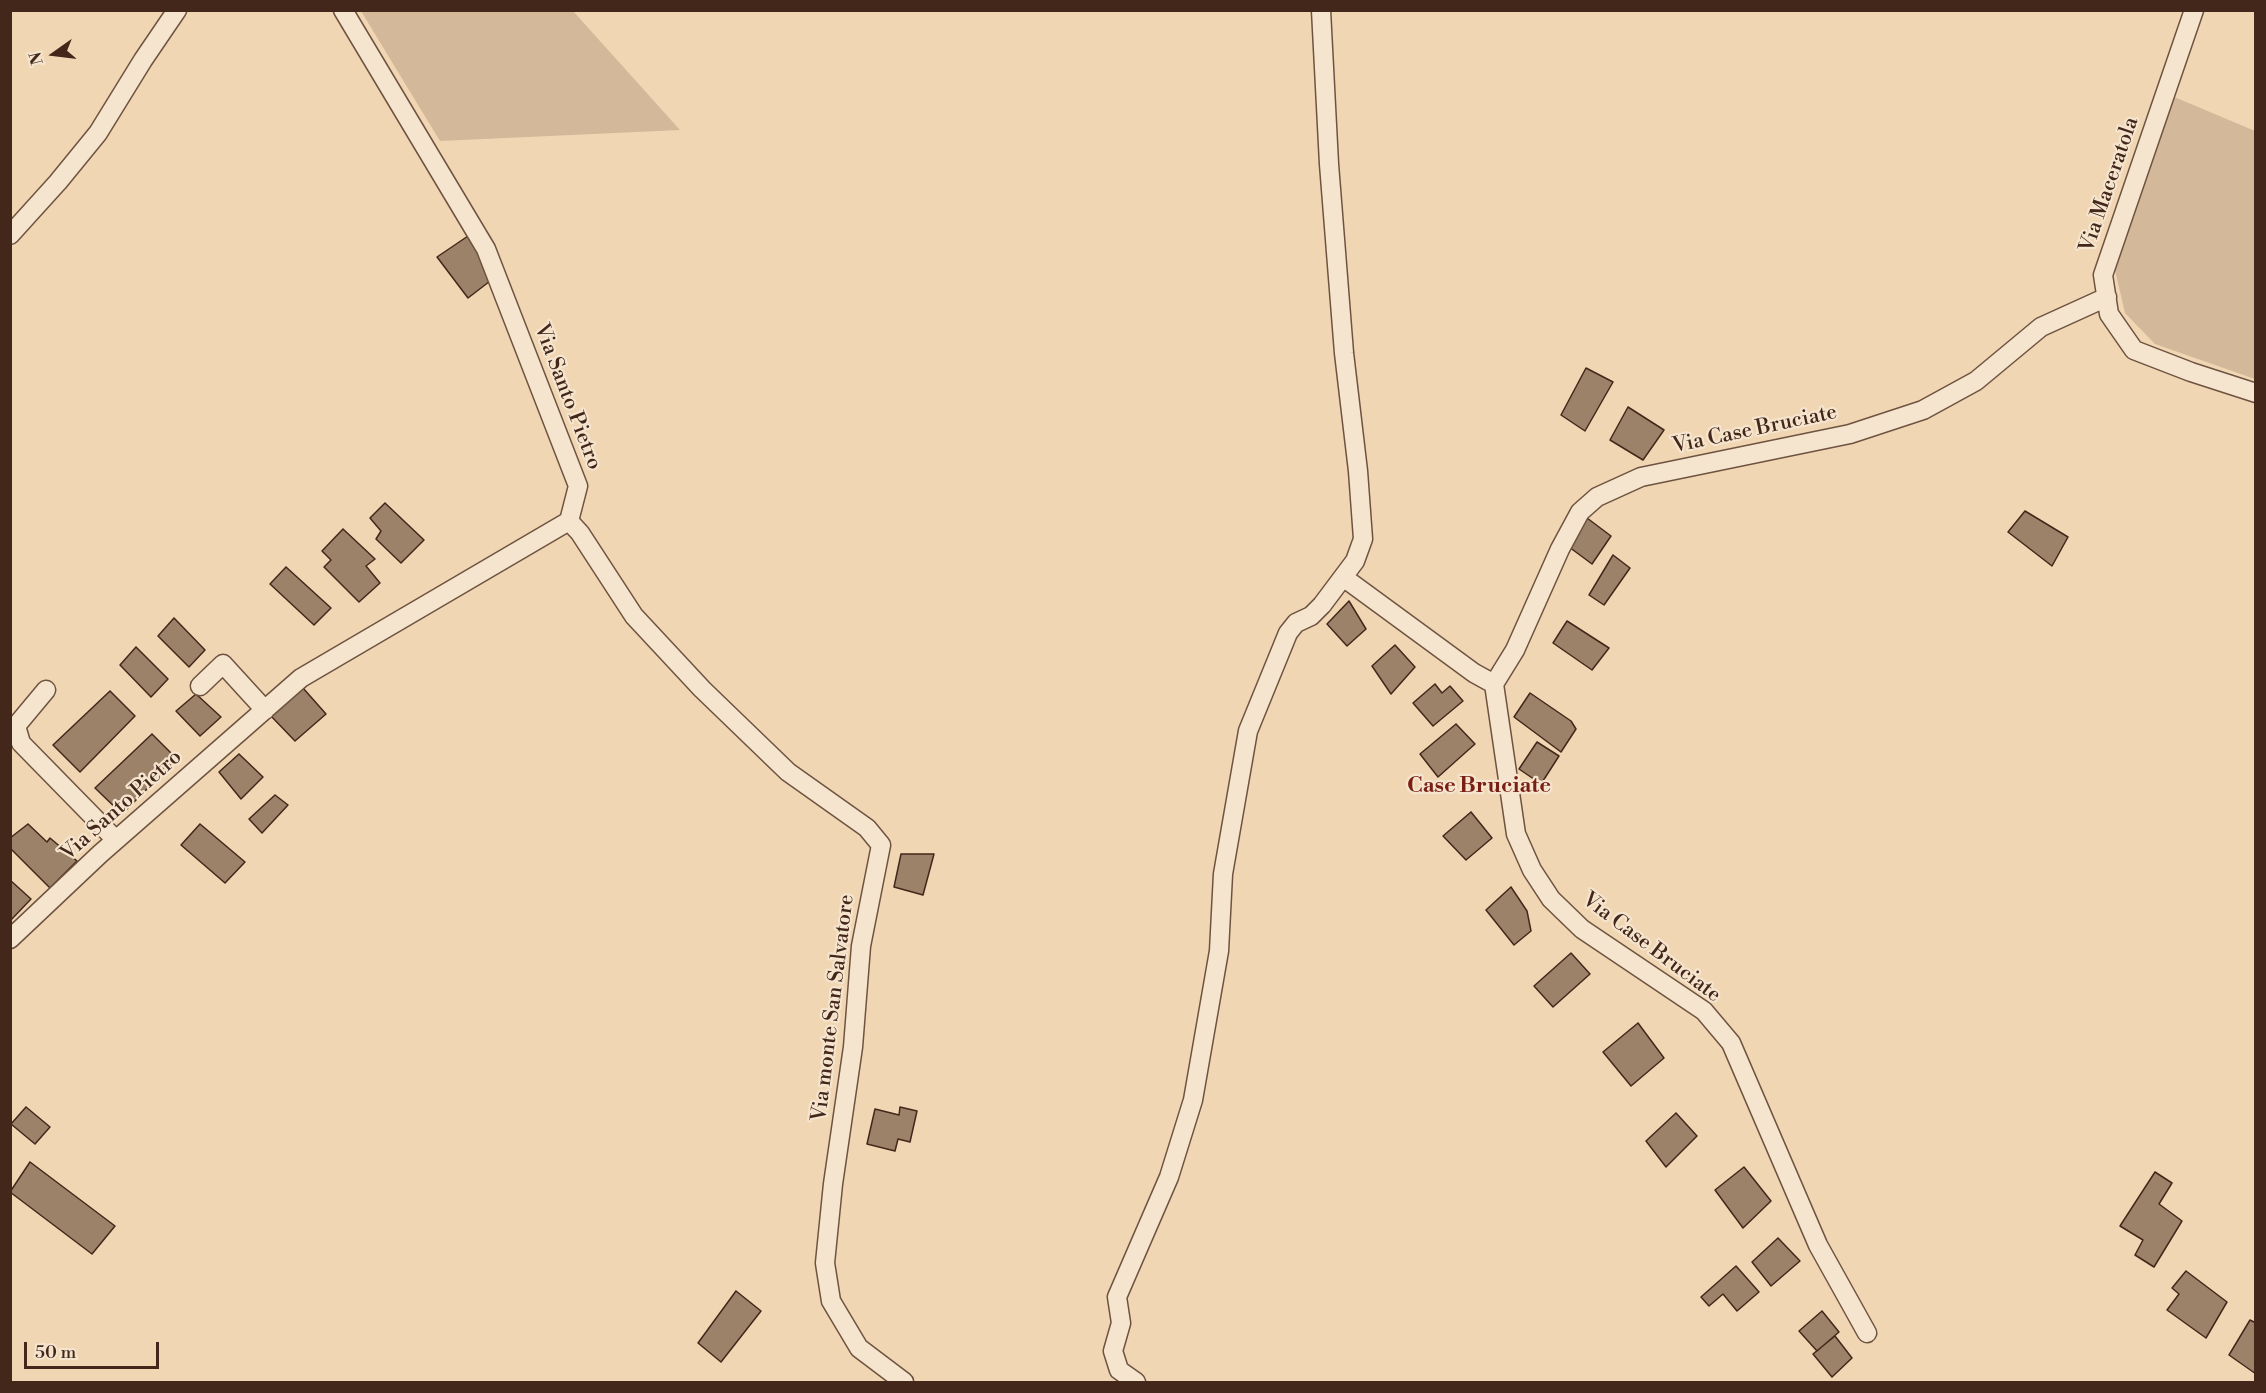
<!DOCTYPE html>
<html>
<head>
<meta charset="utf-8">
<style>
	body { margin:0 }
	#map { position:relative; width:2266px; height:1393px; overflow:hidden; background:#f0d6b3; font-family:"Libre Bodoni",serif }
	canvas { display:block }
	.frame { position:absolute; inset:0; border:12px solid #43271a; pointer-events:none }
	.north { position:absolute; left:24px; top:24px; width:60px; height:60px; -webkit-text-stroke:4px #f5e4ce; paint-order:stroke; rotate:256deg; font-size:16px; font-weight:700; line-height:24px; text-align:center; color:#43271a }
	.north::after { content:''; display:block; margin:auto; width:21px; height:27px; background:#43271a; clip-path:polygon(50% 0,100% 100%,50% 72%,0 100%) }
	.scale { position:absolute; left:24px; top:1342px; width:135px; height:27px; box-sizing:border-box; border:3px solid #43271a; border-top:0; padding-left:8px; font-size:18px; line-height:21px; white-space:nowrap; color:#43271a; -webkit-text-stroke:4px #f5e4ce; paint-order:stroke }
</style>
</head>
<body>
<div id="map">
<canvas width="2266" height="1393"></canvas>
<div class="frame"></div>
<div class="north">N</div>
<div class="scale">50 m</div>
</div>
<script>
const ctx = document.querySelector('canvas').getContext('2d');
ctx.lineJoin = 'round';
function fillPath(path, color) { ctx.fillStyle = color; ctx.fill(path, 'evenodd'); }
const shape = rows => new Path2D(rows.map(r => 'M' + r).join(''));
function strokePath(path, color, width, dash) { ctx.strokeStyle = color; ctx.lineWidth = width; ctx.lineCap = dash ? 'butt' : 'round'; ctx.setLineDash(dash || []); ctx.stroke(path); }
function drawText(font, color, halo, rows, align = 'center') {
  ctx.font = font + ' "Libre Bodoni",serif'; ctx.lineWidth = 4.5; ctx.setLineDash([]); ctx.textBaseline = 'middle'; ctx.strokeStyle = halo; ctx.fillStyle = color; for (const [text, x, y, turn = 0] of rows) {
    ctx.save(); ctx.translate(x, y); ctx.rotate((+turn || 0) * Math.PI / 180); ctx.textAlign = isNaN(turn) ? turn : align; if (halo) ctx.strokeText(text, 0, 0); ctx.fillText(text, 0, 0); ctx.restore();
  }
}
const green = shape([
	[361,11,573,11,680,130,440,141],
	[2172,96,2255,131,2255,379,2155,344,2125,313,2115,270]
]);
const building = shape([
	[468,236,494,278,468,298,437,257,468,236],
	[1586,368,1613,382,1585,431,1561,415,1586,368],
	[1628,407,1664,430,1643,460,1610,440,1628,407],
	[385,503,424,540,401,563,376,539,381,531,370,518,385,503],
	[2025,511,2068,537,2052,566,2008,532,2025,511],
	[1583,515,1611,536,1592,564,1565,544,1583,515],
	[343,529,375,559,366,566,380,583,359,602,324,567,331,560,322,551,343,529],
	[1613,555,1630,568,1604,605,1589,595,1613,555],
	[286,567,331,608,314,625,270,584,286,567],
	[1349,601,1366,629,1347,646,1327,624,1349,601],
	[174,618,205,650,189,667,158,636,174,618],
	[1567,621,1609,648,1592,670,1553,643,1567,621],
	[1395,645,1415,667,1391,694,1372,666,1395,645],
	[136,647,168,679,151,697,120,665,136,647],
	[1435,684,1442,693,1450,686,1463,701,1433,726,1413,703,1435,684],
	[303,688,326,714,295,741,270,715,303,688],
	[110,691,135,716,80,772,53,745,110,691],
	[1530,693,1571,721,1576,729,1561,752,1514,717,1530,693],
	[196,694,221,717,200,736,176,711,196,694],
	[1456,724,1475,744,1438,777,1420,754,1456,724],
	[152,734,177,759,122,814,95,788,152,734],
	[1537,742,1559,756,1541,784,1519,769,1537,742],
	[239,754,263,777,241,799,219,772,239,754],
	[275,795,288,805,262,833,249,819,275,795],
	[1471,812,1492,838,1466,860,1443,836,1471,812],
	[28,824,47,842,50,838,77,861,50,888,10,848,10,838,28,824],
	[200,824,245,862,225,883,181,845,200,824],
	[901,854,934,854,923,895,894,887,901,854],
	[10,880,31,899,10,921,10,880],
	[1511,887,1527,911,1531,931,1514,945,1486,910,1511,887],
	[1571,953,1590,974,1553,1007,1534,986,1571,953],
	[1638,1023,1664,1058,1631,1086,1603,1052,1638,1023],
	[26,1107,50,1127,35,1144,11,1124,26,1107],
	[900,1107,917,1111,910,1142,898,1139,895,1151,867,1144,875,1109,899,1115,900,1107],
	[1676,1113,1697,1136,1666,1167,1646,1141,1676,1113],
	[30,1162,115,1226,92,1254,10,1192,30,1162],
	[1744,1167,1771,1201,1743,1228,1715,1190,1744,1167],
	[2155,1172,2172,1183,2159,1204,2182,1221,2154,1267,2135,1255,2143,1240,2120,1226,2155,1172],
	[1778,1238,1800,1261,1771,1286,1752,1262,1778,1238],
	[1736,1266,1759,1292,1737,1311,1723,1294,1709,1306,1701,1297,1736,1266],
	[2186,1271,2227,1302,2206,1338,2167,1310,2179,1294,2172,1288,2186,1271],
	[736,1291,761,1311,721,1362,698,1343,736,1291],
	[1822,1311,1839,1332,1817,1351,1799,1331,1822,1311],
	[2250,1320,2256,1323,2256,1374,2229,1355,2250,1320],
	[1835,1336,1852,1358,1832,1377,1813,1354,1835,1336]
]);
const minor = shape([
	[2194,10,2103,275,2109,314,2134,350,2191,372,2256,393],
	[10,235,58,182,98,133,143,60,177,10],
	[569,521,580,533,634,616,702,689,788,772,867,828,881,845,861,946,853,1047,833,1184,825,1263,831,1301,859,1348,904,1382],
	[1343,577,1474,673,1494,684],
	[200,686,223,664,265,710],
	[46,690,16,726,21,743,116,840],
	[10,939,100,854,301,678,569,521,578,486,486,249,343,10],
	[1867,1333,1818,1245,1731,1043,1704,1011,1582,929,1551,899,1532,870,1516,834,1494,684,1515,650,1560,549,1580,512,1597,497,1641,477,1850,434,1923,410,1976,381,2041,327,2107,297],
	[1119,1370,1113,1351,1121,1323,1117,1297,1169,1177,1193,1100,1219,951,1223,874,1248,731,1288,633,1296,623,1311,616,1322,605,1355,561,1363,539,1358,471,1344,353,1329,164,1321,10],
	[1119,1370,1136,1382]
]);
const streetNames = [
	["Via Maceratola",2110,185,-71],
	["Via Santo Pietro",567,397,69],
	["Via Case Bruciate",1755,430,-12],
	["Via Santo Pietro",122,806,-42],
	["Via Case Bruciate",1651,948,37],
	["Via monte San Salvatore",834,1008,-83]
];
const neighbourhoodNames = [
	["Case Bruciate",1479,787]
];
fillPath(green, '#d3b899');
fillPath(building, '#9d826a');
strokePath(building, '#43271a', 1.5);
strokePath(minor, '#6e5340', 21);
strokePath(minor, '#f5e4ce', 18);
drawText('21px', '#43271a', '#f5e4ce', streetNames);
drawText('bold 22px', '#7a1f14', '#f5e4ce', neighbourhoodNames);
</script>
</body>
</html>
